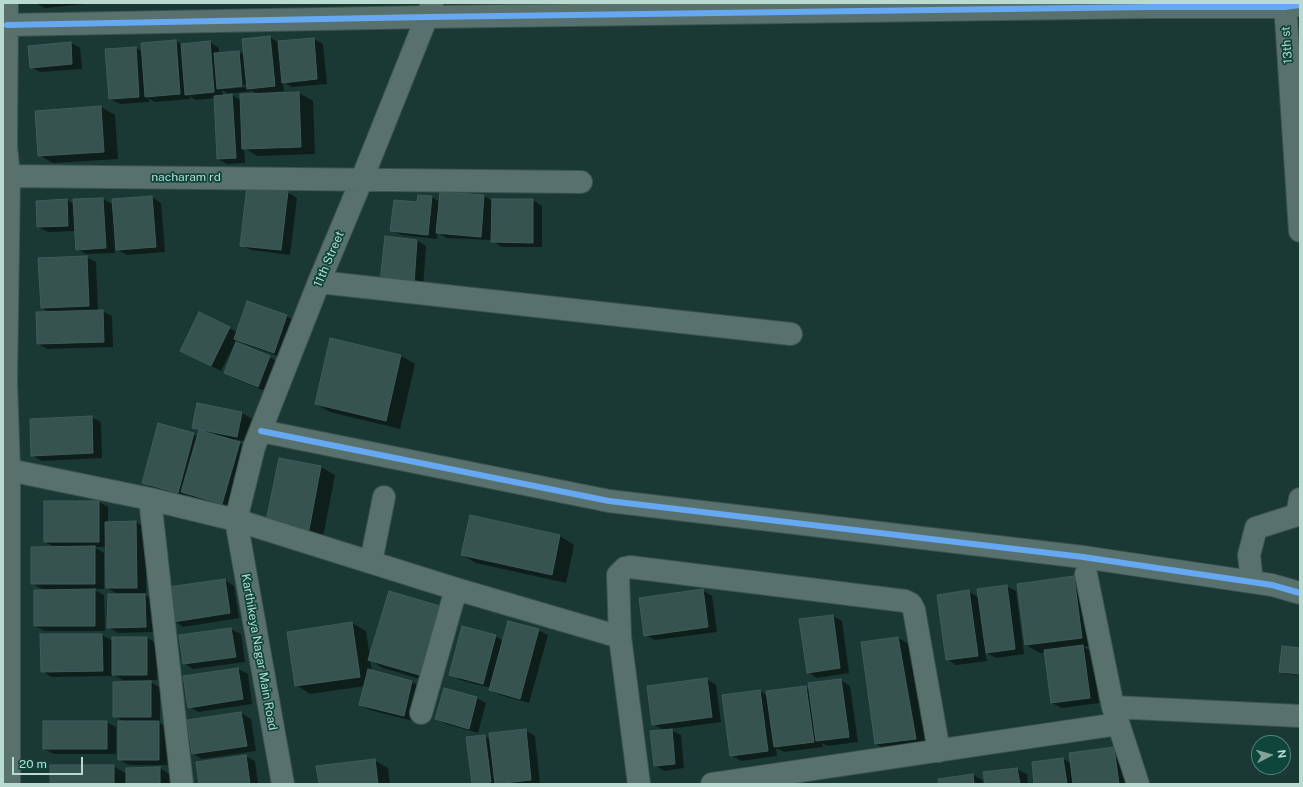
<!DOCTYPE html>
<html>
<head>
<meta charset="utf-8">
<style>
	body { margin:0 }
	#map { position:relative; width:1303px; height:787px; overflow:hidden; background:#1b3934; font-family:"Public Sans",sans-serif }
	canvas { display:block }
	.frame { position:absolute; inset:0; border:4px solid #b9dad1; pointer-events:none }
	.north { position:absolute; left:1251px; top:735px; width:40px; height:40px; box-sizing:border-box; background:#0e463c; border:1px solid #528178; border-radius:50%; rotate:84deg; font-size:11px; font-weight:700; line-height:16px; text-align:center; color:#b9dad1 }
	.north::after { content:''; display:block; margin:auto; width:14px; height:18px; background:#82a29a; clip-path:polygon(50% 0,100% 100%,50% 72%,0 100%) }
	.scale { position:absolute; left:12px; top:757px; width:71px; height:18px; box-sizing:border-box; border:2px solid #b9dad1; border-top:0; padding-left:5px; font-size:12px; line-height:14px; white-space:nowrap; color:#b9dad1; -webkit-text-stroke:3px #0e463c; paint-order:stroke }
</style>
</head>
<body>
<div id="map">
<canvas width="1303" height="787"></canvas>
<div class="frame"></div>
<div class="north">N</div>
<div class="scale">20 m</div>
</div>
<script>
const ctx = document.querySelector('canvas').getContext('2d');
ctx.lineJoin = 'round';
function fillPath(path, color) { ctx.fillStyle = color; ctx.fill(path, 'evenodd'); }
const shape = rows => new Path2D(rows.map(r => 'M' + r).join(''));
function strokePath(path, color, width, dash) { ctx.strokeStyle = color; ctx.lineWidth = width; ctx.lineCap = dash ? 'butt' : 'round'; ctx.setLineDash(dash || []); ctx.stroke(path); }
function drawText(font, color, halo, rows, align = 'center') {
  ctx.font = font + ' "Public Sans",sans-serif'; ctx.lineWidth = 3.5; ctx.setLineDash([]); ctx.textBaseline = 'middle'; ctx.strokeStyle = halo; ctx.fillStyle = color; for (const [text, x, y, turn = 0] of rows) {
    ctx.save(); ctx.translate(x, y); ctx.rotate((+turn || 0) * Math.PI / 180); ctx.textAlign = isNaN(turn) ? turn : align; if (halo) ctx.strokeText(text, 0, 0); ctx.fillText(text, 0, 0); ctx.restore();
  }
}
const shadow = shape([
	[36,3,95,3,45,8],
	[269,37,280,43,314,39,323,44,327,84,292,87,283,82,284,91,266,93,266,94,299,93,313,101,315,154,257,156,244,148,245,163,227,164,218,159,215,98,196,100,189,96,190,99,155,102,148,98,149,102,120,104,110,99,136,48,143,52,142,44,176,41,182,45,210,42,219,48,219,53,239,52,245,55],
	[247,85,247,87,226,89,226,87],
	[222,90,228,94,251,91,251,90,259,95,242,101,232,95,223,96],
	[71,43,80,48,82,69,40,72,31,67],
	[101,107,115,115,118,159,53,163,39,155],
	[287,192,297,198,290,255,251,250,241,245],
	[484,196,493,201,493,200,533,200,542,206,542,247,502,247,491,240,447,238,438,233,437,239,401,235,391,230,418,203,432,197,440,202],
	[152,197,161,203,165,252,127,255,117,249,115,228,114,228,115,253,86,254,77,249,76,231,48,232,38,227,67,200,74,204,103,199,114,205],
	[417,240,426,246,423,289,390,286],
	[86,257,96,262,98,311,102,311,112,316,113,347,47,349,38,344,49,312,42,308],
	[200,314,237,332,286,316,296,321,283,358,245,344,237,339,221,371,191,356],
	[401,356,415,364,400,429,330,412,316,404],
	[269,357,279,362,267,392,234,378,225,373],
	[198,404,242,413,252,419,247,442,234,439,233,441,240,443,254,451,236,511,197,499,188,495,187,497,153,488,143,482,193,434,198,437,200,431,193,427],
	[91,417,101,422,102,458,42,461,32,455],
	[280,459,321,467,335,475,323,537,281,528],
	[99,502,108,507,108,523,136,522,146,528,146,593,116,593,107,588,106,547,94,547,104,553,104,589,92,589,104,595,105,631,45,631,35,626,45,591,32,583,55,547,45,542],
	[470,516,560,536,574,545,566,583,476,563,462,555],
	[1073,577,1087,585,1096,645,1084,647,1092,652,1099,703,1062,708,1052,703,1045,652,1040,653,1026,645],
	[225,580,234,586,239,618,183,627,174,621],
	[1006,586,1016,591,1024,654,996,658,985,652,987,661,956,665,947,659,968,591,979,598],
	[702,590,712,596,717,632,655,640,645,635],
	[145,595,154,600,155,632,118,633,108,627],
	[442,608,437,684,383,668,370,660,372,671,412,682,421,687,413,721,370,710,360,705,365,686,310,694,296,685,352,623,366,631,370,658],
	[833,616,842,621,849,673,817,678,808,672],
	[231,629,241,634,245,662,193,669,184,663,180,636],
	[538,630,548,635,529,703,500,695,490,690,491,688,460,680,450,674,495,636,504,641],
	[102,635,113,641,147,638,156,643,157,680,123,680,112,674,112,676,51,677,42,671],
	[898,638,912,646,930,746,890,752,876,744],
	[1300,649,1300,675,1285,674,1280,671],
	[238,669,248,674,252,704,198,712,189,707,184,677],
	[707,679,716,685,721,722,669,729,681,735,684,768,664,771,655,765,665,731,653,724],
	[841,680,850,686,858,742,827,746,822,743,823,747,784,752,776,748,777,756,741,761,731,755,760,691,768,696,805,687,810,690],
	[151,682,160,688,160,722,158,722,168,728,168,765,129,765,119,760,125,722,114,716],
	[444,689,477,698,486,703,478,733,446,724,436,719],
	[241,713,251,719,256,751,202,759,193,754,188,721],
	[106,722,116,727,116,754,54,754,44,749],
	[525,730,535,736,540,784,473,783,485,736,491,740],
	[1114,748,1128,756,1131,784,1035,784,1063,759,1071,763],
	[245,756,255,761,258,784,200,784],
	[374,760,388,768,390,784,320,784],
	[113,766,127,774,127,769,160,768,169,774,170,784,51,784],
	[1017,769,1027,774,1028,784,986,784,985,773],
	[973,775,982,780,983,784,940,784]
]);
const building = shape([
	[270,36,275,86,247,89,242,39,270,36],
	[314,38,317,79,282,83,278,41,314,38],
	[176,40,180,94,145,97,141,43,176,40],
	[210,41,214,92,185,95,181,44,210,41],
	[71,42,72,64,30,68,28,46,71,42],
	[136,47,139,97,109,99,105,49,136,47],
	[239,51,242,86,217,89,214,53,239,51],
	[299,92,301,147,242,149,240,94,299,92],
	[232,94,236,158,217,159,214,96,232,94],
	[101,106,104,152,38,156,35,111,101,106],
	[247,186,288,191,281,250,240,246,247,186],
	[440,192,484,195,481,237,436,233,440,192],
	[418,195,432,196,428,235,390,231,394,200,417,202,418,195],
	[152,196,156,247,116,250,112,199,152,196],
	[103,198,106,248,76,250,73,199,103,198],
	[67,199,68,226,37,227,36,201,67,199],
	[492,199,533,199,533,243,491,242,492,199],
	[385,236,417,240,414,284,380,282,385,236],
	[87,256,89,306,41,308,38,258,87,256],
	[247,301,287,315,274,353,234,339,247,301],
	[103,310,104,342,37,344,36,312,103,310],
	[199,312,230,327,211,366,180,351,199,312],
	[330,338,401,355,386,421,315,404,330,338],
	[236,342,270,356,258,387,224,373,236,342],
	[197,403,242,412,237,437,192,428,197,403],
	[92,416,93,453,31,456,30,419,92,416],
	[158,423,194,433,178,493,142,483,158,423],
	[199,430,240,442,222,504,181,492,199,430],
	[279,458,321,466,309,530,266,521,279,458],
	[44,501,99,501,99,542,44,542,44,501],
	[470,515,560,535,552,575,461,555,470,515],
	[136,521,137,588,106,588,105,522,136,521],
	[95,546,95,584,31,584,31,547,95,546],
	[1074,576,1082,638,1025,645,1017,584,1074,576],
	[225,579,230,613,173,622,168,587,225,579],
	[1007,585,1015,649,986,653,977,589,1007,585],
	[95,589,95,626,34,626,34,590,95,589],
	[703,589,708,627,644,636,639,598,703,589],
	[969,590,978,656,946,660,937,595,969,590],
	[389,591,443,607,423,676,368,660,389,591],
	[108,594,145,594,146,627,107,628,108,594],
	[833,615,840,668,807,673,799,619,833,615],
	[508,621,539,629,520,699,489,690,508,621],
	[352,622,360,677,295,686,287,632,352,622],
	[462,626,496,635,483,684,449,675,462,626],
	[231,628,236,657,183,664,179,635,231,628],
	[40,634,102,634,103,671,41,672,40,634],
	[112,637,147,637,147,675,112,675,112,637],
	[898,637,916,739,875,744,861,642,898,637],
	[1083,645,1090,698,1051,703,1044,650,1083,645],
	[1282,646,1300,648,1300,674,1279,672,1282,646],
	[238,668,243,699,188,708,183,676,238,668],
	[368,669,412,681,404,716,359,705,368,669],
	[707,678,712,717,652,725,647,686,707,678],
	[841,679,849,737,816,741,808,683,841,679],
	[151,681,151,717,113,717,113,682,151,681],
	[806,686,814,742,774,747,766,691,806,686],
	[444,688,477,697,469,729,435,719,444,688],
	[760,690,768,751,730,756,722,695,760,690],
	[241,712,247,746,192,754,187,720,241,712],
	[43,721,107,721,107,749,43,749,43,721],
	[118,721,159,721,159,760,118,760,118,721],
	[526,729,531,780,495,784,489,733,526,729],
	[672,729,675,764,654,766,650,731,672,729],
	[485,735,491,782,472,784,466,737,485,735],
	[1114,747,1119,784,1073,784,1069,753,1114,747],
	[246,755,250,784,199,784,196,762,246,755],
	[1063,758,1067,784,1034,784,1032,762,1063,758],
	[375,759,378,784,319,784,316,766,375,759],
	[50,765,114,765,114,784,50,784,50,765],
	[160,767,160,784,126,784,126,768,160,767],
	[1017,768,1020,784,985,784,983,772,1017,768],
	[973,774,974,784,939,784,938,779,973,774]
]);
const minor = shape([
	[7,3,6,147,9,176,6,382,9,470,9,784],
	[1285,3,1300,231],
	[7,25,427,17,1151,7,1285,7,1300,5],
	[9,176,581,182],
	[319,282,791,334],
	[261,431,609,501,1083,557,1272,585,1300,593],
	[9,470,150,499,236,520,456,589,620,637],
	[150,499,182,784],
	[371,562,384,497],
	[1086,574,1113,707,1138,784],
	[1252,582,1249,555,1256,528,1297,515,1300,499],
	[1113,707,1300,716],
	[421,713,456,589],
	[283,784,236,520,254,447,319,282,362,179,432,4],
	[639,784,620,637,618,575,625,568,630,567,905,601,911,604,914,610,939,751],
	[712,784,1118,724]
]);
const cycleway = shape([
	[7,25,427,17,1151,7,1285,7,1300,5],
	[261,431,609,501,1083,557,1272,585,1300,593]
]);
const streetNames = [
	["13th st",1287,45,-94],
	["nacharam rd",186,177],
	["11th Street",329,259,-67],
	["Karthikeya Nagar Main Road",259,652,80]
];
fillPath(shadow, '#0007');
fillPath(building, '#365350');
strokePath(building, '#405c5a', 1);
strokePath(minor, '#3c544f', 24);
strokePath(minor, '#58716c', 22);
strokePath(cycleway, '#66a8f1', 6);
drawText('12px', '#b9dad1', '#0e463c', streetNames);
</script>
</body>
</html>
